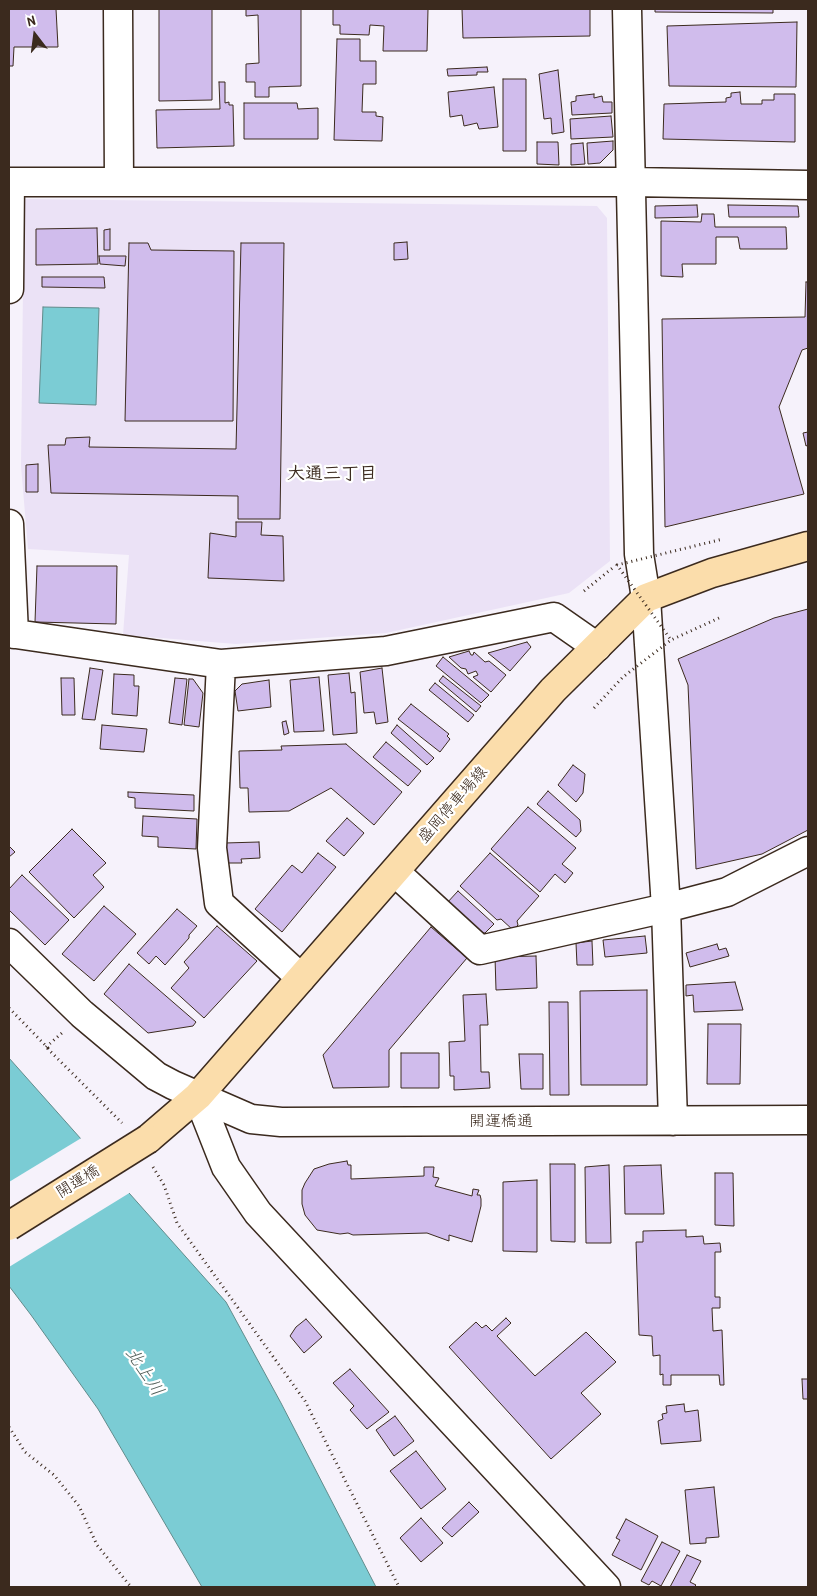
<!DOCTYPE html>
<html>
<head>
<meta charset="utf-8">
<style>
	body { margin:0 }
	#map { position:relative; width:817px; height:1596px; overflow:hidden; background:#f6f2fb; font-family:"Patrick Hand",sans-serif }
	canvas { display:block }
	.frame { position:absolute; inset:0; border:10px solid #3b2a1e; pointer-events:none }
	.north { position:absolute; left:10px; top:10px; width:50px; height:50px; -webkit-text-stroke:4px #fff; paint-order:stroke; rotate:345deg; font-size:14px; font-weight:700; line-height:20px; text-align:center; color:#3b2a1e }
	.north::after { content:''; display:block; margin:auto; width:18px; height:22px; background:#3b2a1e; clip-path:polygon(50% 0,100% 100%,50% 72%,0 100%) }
</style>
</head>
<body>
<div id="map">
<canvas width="817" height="1596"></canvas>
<div class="frame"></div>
<div class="north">N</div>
</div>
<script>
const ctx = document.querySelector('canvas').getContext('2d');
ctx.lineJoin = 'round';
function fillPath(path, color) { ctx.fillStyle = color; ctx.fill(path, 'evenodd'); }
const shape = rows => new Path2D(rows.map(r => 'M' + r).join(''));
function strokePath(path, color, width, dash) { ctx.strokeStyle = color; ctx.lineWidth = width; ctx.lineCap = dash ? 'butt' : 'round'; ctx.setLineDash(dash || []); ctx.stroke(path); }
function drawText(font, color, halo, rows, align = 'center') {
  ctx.font = font + ' "Patrick Hand","Klee One",sans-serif'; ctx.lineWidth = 4.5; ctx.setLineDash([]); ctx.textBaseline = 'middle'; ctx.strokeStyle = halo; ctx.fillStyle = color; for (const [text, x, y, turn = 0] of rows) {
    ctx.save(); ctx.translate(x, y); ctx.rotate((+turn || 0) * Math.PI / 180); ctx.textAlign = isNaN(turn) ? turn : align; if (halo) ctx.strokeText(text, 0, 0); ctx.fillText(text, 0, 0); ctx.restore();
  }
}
const built = shape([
	[24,199,597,206,607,218,610,561,569,593,386,633,236,644,123,635,129,555,28,549,21,466]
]);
const water = shape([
	[43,307,99,308,96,405,39,403,43,307],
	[9,1058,226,1302,281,1403,376,1587,202,1587,98,1409,31,1315,9,1286,9,1058]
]);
const pier = shape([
	[83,1137,131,1192,9,1267,9,1182]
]);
const building = shape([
	[9,9,56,9,58,47,14,47,13,66,9,66,9,9],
	[159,9,212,9,212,100,159,101,159,9],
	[246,9,301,9,301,86,269,87,269,97,255,97,255,82,246,82,246,64,259,63,258,15,246,16,246,9],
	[333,9,428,9,427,51,383,51,384,26,370,25,369,35,340,34,340,25,333,25,333,9],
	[462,9,590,9,590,36,463,38,462,9],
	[655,9,773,9,773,13,655,12,655,9],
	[797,22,796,87,669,86,667,26,797,22],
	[337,39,360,39,360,61,376,61,376,84,363,84,362,112,376,112,376,116,383,117,382,141,334,140,337,39],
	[487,67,488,72,477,72,477,75,448,76,447,69,487,67],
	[558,70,564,132,552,134,551,118,544,119,539,74,558,70],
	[503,79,526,79,526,151,503,151,503,79],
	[219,82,225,82,225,103,229,102,229,105,233,105,234,146,157,148,156,110,220,109,219,82],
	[494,87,498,127,479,129,477,123,464,126,462,115,450,117,448,92,494,87],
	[740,92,741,104,762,104,762,100,774,100,774,94,795,94,795,142,663,139,664,104,726,102,726,98,731,97,731,93,740,92],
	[594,94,594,98,602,96,603,102,612,102,612,113,572,115,571,102,576,101,576,96,594,94],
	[244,103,297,103,298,109,318,108,318,139,244,139,244,103],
	[611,116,613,137,571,139,570,119,611,116],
	[613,141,613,150,600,163,588,164,587,143,613,141],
	[537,142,558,142,559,165,537,164,537,142],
	[583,143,585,164,571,165,571,144,583,143],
	[697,205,698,217,655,218,655,206,697,205],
	[728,205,798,206,799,217,729,217,728,205],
	[702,214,714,214,715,227,786,227,787,249,740,249,738,237,716,237,716,264,682,264,683,277,661,276,661,221,701,222,702,214],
	[97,228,98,264,36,265,36,229,97,228],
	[110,229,110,250,104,250,104,230,110,229],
	[407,242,408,259,394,260,394,243,407,242],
	[129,243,148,243,151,250,234,251,233,421,125,421,129,243],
	[241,243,284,243,280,519,238,519,238,496,51,493,48,445,65,445,66,438,90,437,89,447,236,449,241,243],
	[99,256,126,256,125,266,100,264,99,256],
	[42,277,104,277,105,288,42,287,42,277],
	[806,282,808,282,808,348,802,350,779,407,804,494,665,527,662,319,805,317,806,282],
	[808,432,808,445,806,446,803,433,808,432],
	[38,464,38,492,26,492,26,465,38,464],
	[236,522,262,522,261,535,283,536,284,581,208,578,210,533,236,537,236,522],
	[37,566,117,566,116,624,35,622,37,566],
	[808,609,808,830,762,854,696,869,688,685,678,659,774,618,808,609],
	[527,642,531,647,510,671,488,653,527,642],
	[469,651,471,655,473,655,474,652,485,662,489,661,506,675,491,692,473,677,478,675,476,671,468,674,466,669,461,668,449,657,469,651],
	[443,657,489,695,481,703,436,666,443,657],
	[90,668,103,670,95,720,82,719,90,668],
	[382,668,388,722,376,724,374,712,364,713,360,672,382,668],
	[349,673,351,693,355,692,357,733,333,735,328,675,349,673],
	[114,674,134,675,134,686,139,686,137,716,112,714,114,674],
	[443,676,481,706,476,712,439,681,443,676],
	[319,677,324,731,294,732,290,680,319,677],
	[61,678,74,678,75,715,62,715,61,678],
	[175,678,187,679,182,725,169,723,175,678],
	[189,679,193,679,203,693,199,727,184,725,189,679],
	[269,680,271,707,238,711,235,691,242,684,269,680],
	[435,683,474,715,468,722,429,690,435,683],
	[411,704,449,734,447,736,450,739,440,752,398,719,411,704],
	[286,721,289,733,284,735,282,722,286,721],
	[102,725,147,729,144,752,100,749,102,725],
	[397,725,434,758,427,765,391,733,397,725],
	[386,742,421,771,408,786,373,757,386,742],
	[346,744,402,792,374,825,331,788,289,811,249,812,248,788,240,788,239,751,282,750,281,746,346,744],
	[573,765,585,774,583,793,576,802,558,785,573,765],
	[548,791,580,820,581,831,576,837,537,804,548,791],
	[128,792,194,795,194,811,135,808,135,798,128,797,128,792],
	[528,807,576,848,562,864,573,873,565,883,555,874,540,892,491,849,528,807],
	[143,816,197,819,196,849,158,847,158,837,142,836,143,816],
	[347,818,364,833,344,856,326,841,347,818],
	[72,829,106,863,93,875,104,887,74,918,29,872,72,829],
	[259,842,260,858,241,859,242,863,226,863,225,843,259,842],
	[9,846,15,852,9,857,9,846],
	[318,853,336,867,282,932,255,909,292,865,302,873,318,853],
	[490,853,539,896,517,921,518,925,513,930,501,919,497,920,460,886,490,853],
	[22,875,69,920,45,945,9,910,9,889,22,875],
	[458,891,494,924,485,933,478,933,446,904,458,891],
	[104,906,136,934,94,981,62,954,104,906],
	[177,909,197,926,189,935,189,938,165,965,156,956,149,964,137,953,177,909],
	[217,926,257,961,204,1018,171,988,189,968,184,962,217,926],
	[431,927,467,958,389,1050,389,1087,333,1088,323,1055,431,927],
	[645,936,647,953,605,957,603,940,645,936],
	[592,941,593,965,577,965,576,943,592,941],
	[717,944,719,950,726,948,729,956,690,967,686,953,717,944],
	[536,956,537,988,496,990,495,957,536,956],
	[129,964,196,1022,193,1026,148,1033,104,994,129,964],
	[735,982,743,1010,694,1012,693,995,686,996,686,985,735,982],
	[647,990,647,1085,581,1085,580,991,647,990],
	[486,994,488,1025,480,1025,481,1072,489,1072,490,1088,454,1090,454,1076,450,1076,449,1042,465,1041,463,995,486,994],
	[549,1002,568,1002,569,1095,550,1095,549,1002],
	[708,1024,741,1024,740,1084,707,1084,708,1024],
	[401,1053,439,1053,439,1088,401,1088,401,1053],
	[519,1054,543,1054,543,1089,521,1089,519,1054],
	[347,1161,348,1165,351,1165,351,1179,424,1176,424,1167,434,1167,433,1177,439,1178,435,1186,472,1196,473,1189,479,1190,477,1195,480,1195,481,1199,481,1206,472,1242,449,1235,449,1241,427,1233,353,1235,348,1233,340,1234,317,1230,305,1215,302,1204,302,1190,305,1183,314,1169,329,1164,347,1161],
	[550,1164,575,1164,575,1242,551,1241,550,1164],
	[609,1165,611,1243,586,1243,585,1167,609,1165],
	[661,1165,664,1214,625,1214,624,1166,661,1165],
	[715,1173,733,1173,734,1226,715,1225,715,1173],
	[537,1180,537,1252,503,1251,503,1182,537,1180],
	[686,1230,686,1237,703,1236,704,1244,720,1243,721,1252,715,1252,715,1297,720,1297,720,1308,712,1308,713,1331,722,1330,724,1385,720,1385,719,1375,671,1375,671,1385,663,1385,663,1374,660,1375,660,1355,653,1356,652,1336,639,1335,636,1242,643,1242,643,1231,686,1230],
	[506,1318,511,1323,497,1336,535,1376,586,1332,616,1362,581,1393,601,1414,551,1459,449,1347,476,1322,482,1328,486,1325,492,1331,506,1318],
	[306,1319,322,1337,304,1353,290,1336,296,1327,306,1319],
	[350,1369,389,1412,367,1429,350,1410,354,1406,333,1383,350,1369],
	[802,1379,808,1379,808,1399,803,1399,802,1379],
	[684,1404,685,1412,698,1410,701,1441,661,1444,658,1421,663,1419,662,1414,667,1413,666,1406,684,1404],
	[395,1416,414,1441,394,1456,376,1430,395,1416],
	[416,1451,446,1489,421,1509,390,1471,416,1451],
	[714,1487,719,1537,706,1538,706,1543,690,1544,685,1490,714,1487],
	[469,1502,479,1512,452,1537,442,1528,469,1502],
	[421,1518,443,1543,421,1562,400,1538,421,1518],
	[626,1519,658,1536,641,1570,612,1555,620,1540,616,1538,626,1519],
	[662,1542,680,1551,661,1586,652,1581,649,1585,641,1581,662,1542],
	[687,1555,701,1561,690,1582,696,1585,694,1587,670,1587,687,1555]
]);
const path = shape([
	[584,591,615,566],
	[9,1008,48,1048,46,1047,122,1123],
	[46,1047,63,1032],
	[153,1167,164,1185,177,1223,305,1401,399,1587],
	[9,1427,25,1452,54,1475,79,1506,97,1545,131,1587]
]);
const minor = shape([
	[118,9,119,181],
	[627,9,639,554,646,598,666,908,673,1121],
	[9,182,631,182,808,185],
	[9,289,10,182],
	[9,524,14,634],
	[9,633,221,664,386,651,554,617,597,647],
	[221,664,212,848,219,903,301,978],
	[395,872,480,950,666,908,727,892,808,851],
	[9,943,82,1014,156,1076,173,1085,251,1119,281,1122,808,1120],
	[198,1096,226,1167,258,1213,606,1587]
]);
const major = shape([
	[148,1139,198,1096,553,690,646,598,712,573,808,546]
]);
const pathBridge = shape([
	[719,618,671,640,617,565,723,539],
	[594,708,623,677,671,640]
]);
const majorBridge = shape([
	[9,1226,148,1139]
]);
const streetNames = [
	["盛岡停車場線",453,805,-49],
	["開運橋通",501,1122],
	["開運橋",78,1182,-32]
];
const neighbourhoodNames = [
	["大通三丁目",332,474]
];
const waterNames = [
	["北上川",144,1372,57]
];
fillPath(built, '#ebe2f6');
fillPath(water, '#7bccd4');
strokePath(water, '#618b8b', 1);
fillPath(pier, '#f6f2fb');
fillPath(building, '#d0bcec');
strokePath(building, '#3b2a1e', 1);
strokePath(minor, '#3b2a1e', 31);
strokePath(major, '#3b2a1e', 31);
strokePath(path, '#3b2a1e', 3, [1, 4]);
strokePath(minor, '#fff', 28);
strokePath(major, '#fbddab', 28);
strokePath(majorBridge, '#3b2a1e', 31, []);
strokePath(pathBridge, '#3b2a1e', 3, [1, 4]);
strokePath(majorBridge, '#fbddab', 28);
drawText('16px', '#3b2a1e', '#fff', streetNames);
drawText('bold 18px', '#3b2a1e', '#fff', neighbourhoodNames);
drawText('italic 18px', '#4e5b55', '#fff', waterNames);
</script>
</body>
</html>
